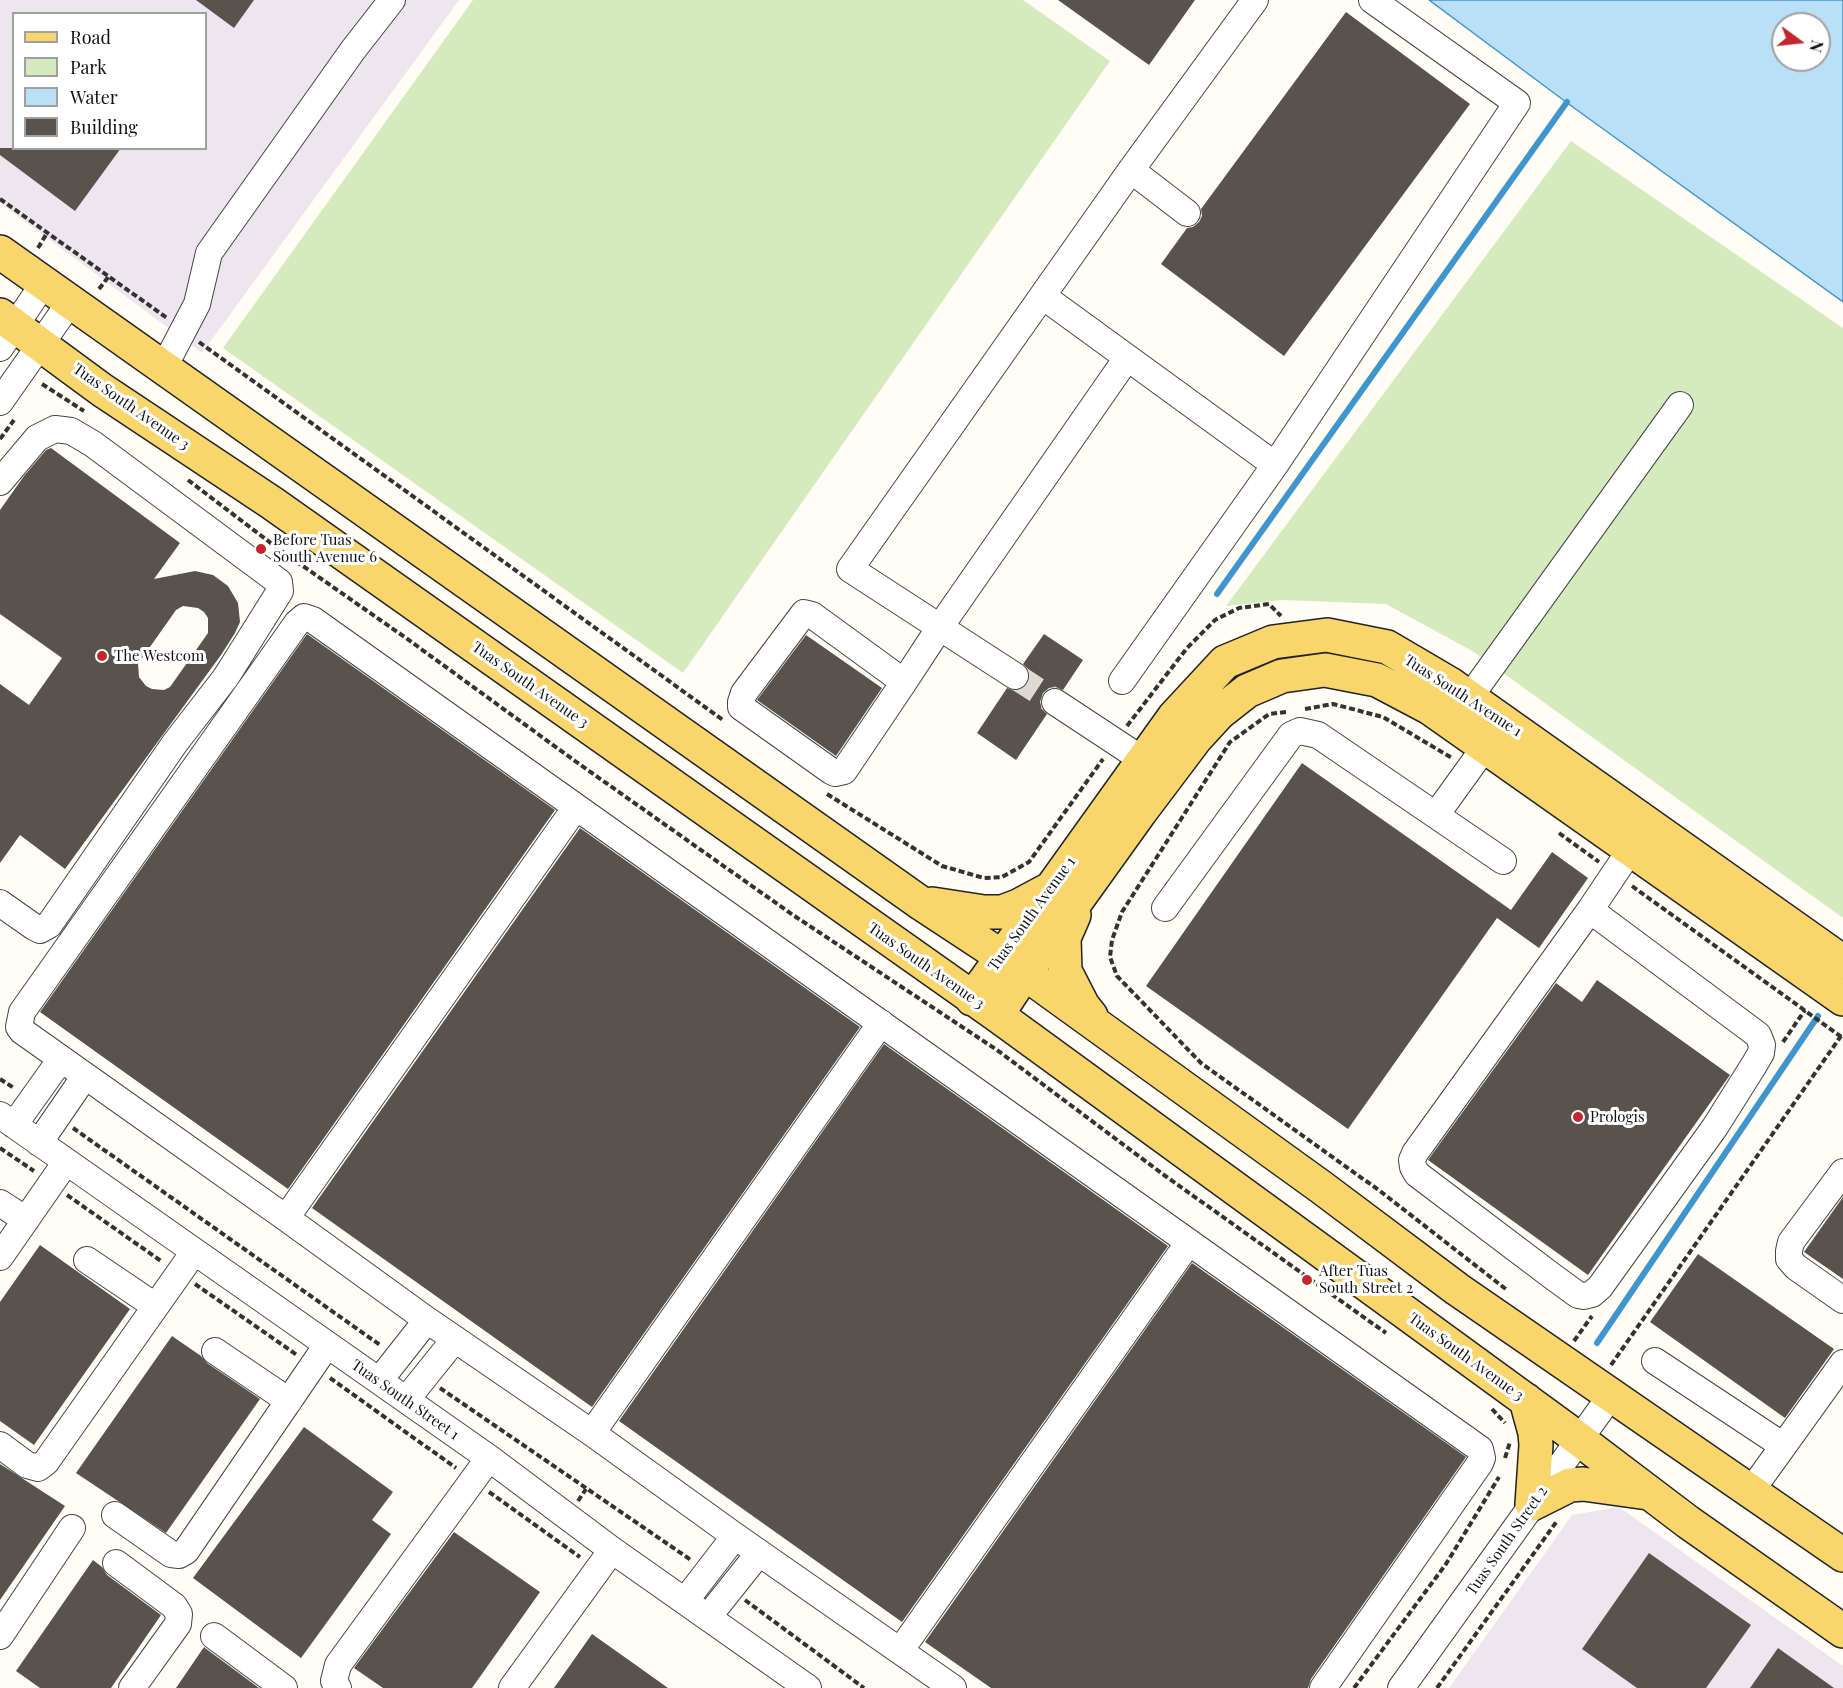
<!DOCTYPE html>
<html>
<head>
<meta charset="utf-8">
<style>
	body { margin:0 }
	#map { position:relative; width:1843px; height:1688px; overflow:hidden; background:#fffdf5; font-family:"Playfair Display",serif }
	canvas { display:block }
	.legend { position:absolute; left:12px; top:12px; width:195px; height:138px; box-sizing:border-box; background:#fff; border:2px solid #a0a0a0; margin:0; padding:8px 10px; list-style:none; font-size:18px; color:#111 }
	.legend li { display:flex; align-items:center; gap:12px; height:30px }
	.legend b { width:30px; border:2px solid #a0a0a0 }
	.north { position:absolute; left:1771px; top:12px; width:60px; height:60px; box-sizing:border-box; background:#fff; border:2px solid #a0a0a0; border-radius:50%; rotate:105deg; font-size:16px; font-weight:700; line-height:24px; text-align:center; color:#111 }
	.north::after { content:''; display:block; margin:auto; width:21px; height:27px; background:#c4262e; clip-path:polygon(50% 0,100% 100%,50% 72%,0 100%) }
</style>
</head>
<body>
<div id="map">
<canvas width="1843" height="1688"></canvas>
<ul class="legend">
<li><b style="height:8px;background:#f9d66b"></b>Road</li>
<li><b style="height:16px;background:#d5ebbd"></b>Park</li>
<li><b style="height:16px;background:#b9e0f7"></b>Water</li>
<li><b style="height:16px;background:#5a524d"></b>Building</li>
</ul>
<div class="north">N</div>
</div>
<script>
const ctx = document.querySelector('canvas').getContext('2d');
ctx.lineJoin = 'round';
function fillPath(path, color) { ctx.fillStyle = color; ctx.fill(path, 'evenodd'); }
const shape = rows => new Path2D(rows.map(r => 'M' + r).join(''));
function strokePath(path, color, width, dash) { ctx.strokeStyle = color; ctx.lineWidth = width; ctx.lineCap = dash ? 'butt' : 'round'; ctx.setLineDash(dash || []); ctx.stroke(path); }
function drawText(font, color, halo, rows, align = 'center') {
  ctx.font = font + ' "Playfair Display",serif'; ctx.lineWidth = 6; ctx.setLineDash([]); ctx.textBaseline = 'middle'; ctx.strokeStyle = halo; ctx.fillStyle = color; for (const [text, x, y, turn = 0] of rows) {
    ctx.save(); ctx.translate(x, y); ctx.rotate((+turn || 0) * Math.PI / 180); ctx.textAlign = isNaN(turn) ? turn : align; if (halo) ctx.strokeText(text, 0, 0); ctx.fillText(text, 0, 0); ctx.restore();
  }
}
const industrial = shape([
	[0,0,459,0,202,353,0,203],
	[14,14,206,14,206,148,14,148],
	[1619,1507,1843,1666,1843,1688,1449,1688,1572,1515]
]);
const green = shape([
	[473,0,1023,0,1110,61,683,673,223,348],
	[1571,141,1843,328,1843,918,1474,652,1386,604,1282,600,1226,606]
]);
const water = shape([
	[1429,0,1843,0,1843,302,1570,105,1429,0],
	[1783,24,1819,24,1819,60,1783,60,1783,24]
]);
const stream = shape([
	[1217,594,1567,102],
	[1597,1343,1818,1016]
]);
const building = shape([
	[196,0,254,0,234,28],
	[1058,0,1195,0,1149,65],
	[1346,12,1470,104,1284,356,1161,264,1187,228,1193,227,1199,222,1202,216,1201,209],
	[0,148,121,148,75,211,0,155],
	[51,448,180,543,154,579,195,571,213,575,228,586,238,603,240,622,235,633,221,655,65,869,20,835,0,863,0,684,29,705,62,658,0,614,0,510,24,476,46,450],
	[183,606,198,608,204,612,208,618,208,633,170,687,164,690,152,689,146,686,139,677,138,664,176,610],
	[307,634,555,810,288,1189,40,1012],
	[1044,634,1083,660,1063,690,1055,687,1049,688,1043,693,1040,702,1042,709,1047,714,1016,760,977,733,1007,688,1015,691,1022,689,1027,685,1030,676,1028,669,1023,664],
	[806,635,882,688,836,756,757,700],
	[1302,763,1511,910,1552,852,1588,878,1539,948,1497,918,1348,1129,1146,986],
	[580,828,860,1027,592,1407,312,1208],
	[1597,980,1730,1075,1588,1275,1428,1160,1556,983,1582,1002],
	[884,1044,1168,1246,902,1622,619,1421],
	[1843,1197,1843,1279,1804,1252],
	[40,1245,130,1309,34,1445,0,1421,0,1302],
	[1698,1254,1834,1349,1785,1418,1650,1322],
	[1192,1263,1466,1457,1311,1679,1308,1688,991,1688,925,1642],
	[172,1336,201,1356,207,1363,260,1399,166,1533,76,1473],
	[304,1427,393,1492,372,1520,391,1534,301,1658,193,1578],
	[0,1464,65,1506,0,1600],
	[454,1532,540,1592,472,1688,383,1688,354,1668],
	[1649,1553,1751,1625,1706,1688,1637,1688,1582,1649],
	[93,1560,102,1567,107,1575,161,1615,111,1688,40,1688,16,1671],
	[592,1634,633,1663,668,1688,554,1688],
	[204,1647,205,1648,259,1688,176,1688],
	[1778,1648,1834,1688,1750,1688]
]);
const minorTunnel = shape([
	[1015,676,1055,702]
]);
const path = shape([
	[0,199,167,318],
	[38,248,47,233],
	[99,289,109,276],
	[199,342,723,720],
	[42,384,84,411],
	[0,439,14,420],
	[188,480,280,550,406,638,575,761,793,915,997,1050,1164,1175,1386,1333],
	[1305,709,1333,704,1383,717,1452,758],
	[1286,712,1269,714,1230,742,1122,912,1112,940,1110,957,1117,976,1201,1063,1380,1191,1507,1290],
	[1127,726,1187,648,1215,620,1239,608,1269,604,1281,616],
	[827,794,942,866,984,878,1002,877,1029,862,1103,759],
	[1559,833,1599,862],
	[1632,886,1843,1038],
	[1783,1042,1805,1010],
	[0,1079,14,1088],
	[73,1128,380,1345],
	[0,1148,34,1171],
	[67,1195,161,1261],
	[195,1284,297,1355],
	[1574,1341,1592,1316],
	[1611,1365,1841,1036],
	[330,1378,456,1468],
	[440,1388,691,1560],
	[1492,1409,1505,1423],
	[1505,1458,1510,1442],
	[489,1492,580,1557],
	[578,1501,586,1489],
	[745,1600,864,1688],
	[1354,1688,1446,1564,1499,1477],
	[1437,1688,1557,1521]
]);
const minor = shape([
	[1131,170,1187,213],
	[1044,297,1275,465],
	[0,348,44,283],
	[164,367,197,304,209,253,353,50,392,0],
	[0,402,71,301],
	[0,482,37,438,55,429,71,431,93,444,279,582,280,591,226,677,175,743,49,925,40,930,34,927,0,903],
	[1015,676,850,569,1131,170,1255,0],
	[1122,681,1275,465,1517,103,1372,0],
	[904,682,812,615,804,613,744,693,741,702,741,707,831,771,835,773,844,771,904,682,940,627,1127,358],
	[1469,698,1680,405],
	[1055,702,1143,760],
	[1436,815,1485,747],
	[1165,908,1291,735,1300,731,1318,735,1503,861],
	[1590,910,1758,1035,1762,1045,1761,1053,1754,1065,1715,1127,1600,1287,1592,1294,1584,1296,1578,1295,1552,1276,1417,1174,1413,1167,1412,1160,1415,1153,1590,910,1631,849],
	[0,1115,489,1458,612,1550,808,1688],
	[14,1125,61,1059],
	[39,1143,85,1076],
	[1843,1172,1791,1242,1789,1251,1789,1259,1796,1267,1843,1300],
	[0,1203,26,1220],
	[286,1218,576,807],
	[0,1257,66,1162],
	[87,1260,155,1306],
	[215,1351,289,1401],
	[1655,1361,1782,1445],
	[379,1381,427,1320],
	[406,1400,455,1339],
	[592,1433,881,1023],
	[0,1445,27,1465,38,1468,46,1462,194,1252],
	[1751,1491,1843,1363],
	[115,1515,171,1554,179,1555,186,1551,327,1345],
	[116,1563,174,1606,179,1614,178,1624,132,1688],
	[685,1601,735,1536],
	[708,1617,759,1553],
	[0,1636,72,1528],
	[214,1636,284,1688],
	[900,1651,1189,1242],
	[338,1688,334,1681,338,1665,489,1458],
	[512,1688,612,1550],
	[953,1688,735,1536,592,1433,427,1320,286,1218,22,1031,19,1027,22,1012,297,623,304,617,313,620,1480,1449,1482,1458,1480,1463,1323,1688],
	[1401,1688,1612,1394]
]);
const major = shape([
	[0,252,922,904,1001,956,1321,1187,1457,1289,1843,1555],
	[0,315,102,390,272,503,997,1015,1564,1428,1688,1522,1843,1631],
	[932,904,984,912,1002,912,1018,906,1046,891],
	[1074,915,1064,938,1065,971,1083,1006,1091,1016],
	[972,999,1174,717,1225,662,1273,642,1327,635,1387,647,1450,684,1843,962],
	[997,1015,1024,974,1141,811,1196,738,1219,713,1247,691,1282,676,1325,670,1377,680,1430,708,1843,999],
	[1526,1400,1535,1433,1536,1445,1532,1504],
	[1532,1504,1570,1485,1583,1484,1648,1493]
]);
const markers = [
	[261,549,6,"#c4262e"],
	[102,656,6,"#c4262e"],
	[1578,1117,6,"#c4262e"],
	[1307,1280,6,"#c4262e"]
];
const streetNames = [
	["Tuas South Avenue 3",131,407,35],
	["Tuas South Avenue 3",530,685,35],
	["Tuas South Avenue 1",1463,696,33],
	["Tuas South Avenue 1",1032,914,-54],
	["Tuas South Avenue 3",926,966,35],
	["Tuas South Avenue 3",1466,1357,36],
	["Tuas South Street 1",405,1400,35],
	["Tuas South Street 2",1507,1541,-55]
];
const poiNames = [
	["Before Tuas",273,540],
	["South Avenue 6",273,557],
	["The Westcom",114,656],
	["Prologis",1590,1117],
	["After Tuas",1319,1271],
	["South Street 2",1319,1288]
];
fillPath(industrial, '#eee6ef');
fillPath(green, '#d5ebbd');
fillPath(water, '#b9e0f7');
strokePath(water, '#3f96cf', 1.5);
strokePath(stream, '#3f96cf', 6);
fillPath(building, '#5a524d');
strokePath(minorTunnel, '#dbdad3', 26, [26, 13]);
strokePath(minor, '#444', 28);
strokePath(major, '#222', 36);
strokePath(path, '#333', 4, [6, 3]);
strokePath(minor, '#fff', 26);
strokePath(major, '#f9d66b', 33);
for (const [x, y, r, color] of markers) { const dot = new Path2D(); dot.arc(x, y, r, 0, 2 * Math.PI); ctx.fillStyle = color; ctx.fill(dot); strokePath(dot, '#fff', 2); }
drawText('15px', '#111', '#fff', streetNames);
drawText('15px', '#111', '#fff', poiNames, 'left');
</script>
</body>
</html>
